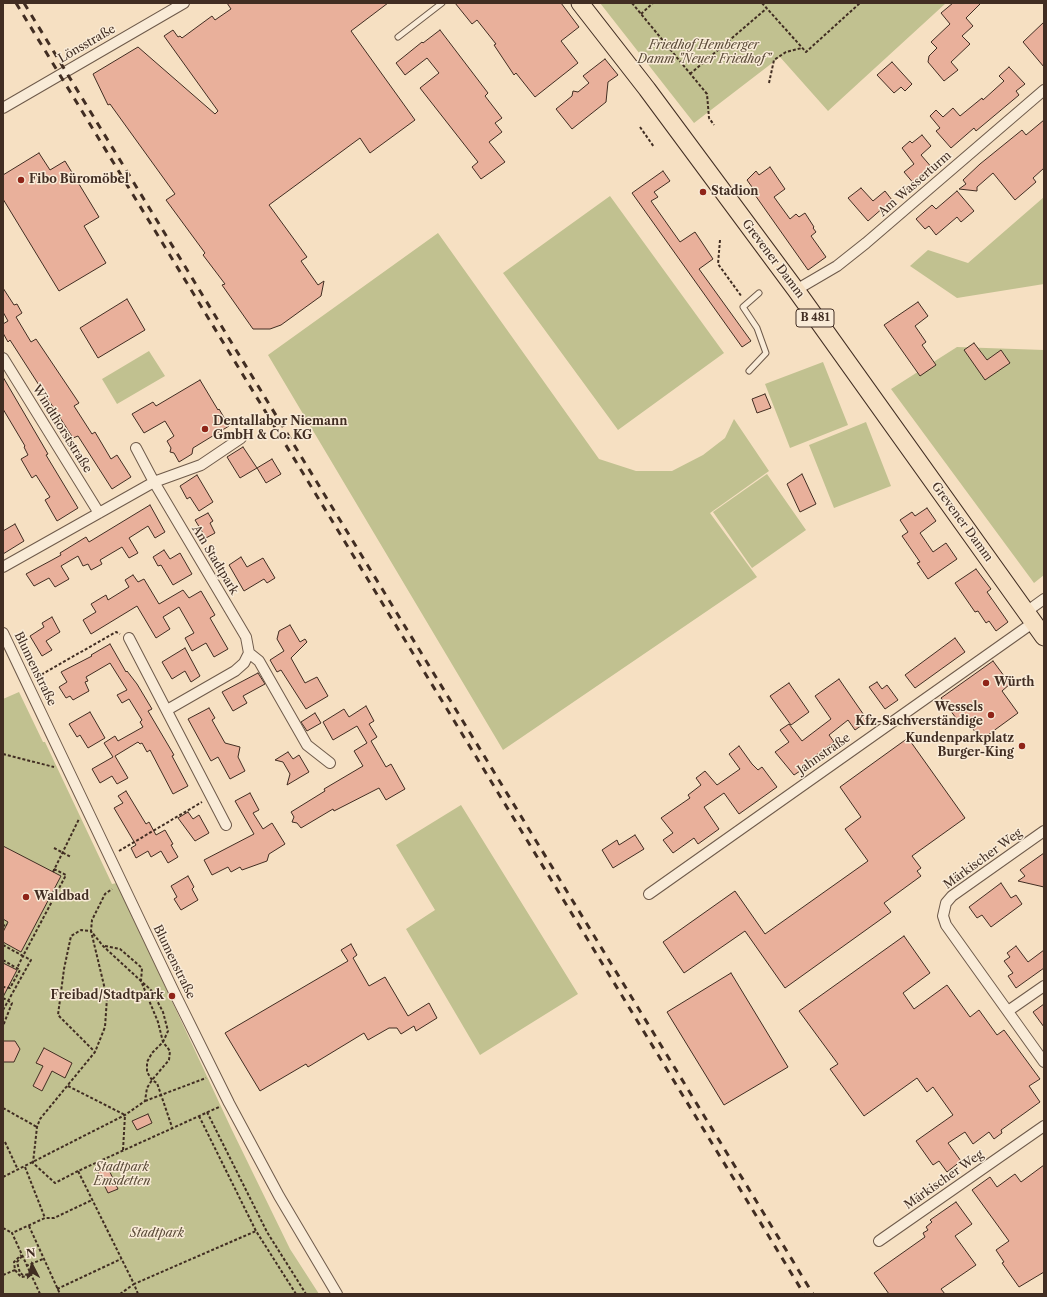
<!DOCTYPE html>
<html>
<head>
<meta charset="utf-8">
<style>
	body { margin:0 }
	#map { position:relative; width:1047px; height:1297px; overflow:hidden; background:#f6e0c2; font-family:"Libre Caslon Text",serif }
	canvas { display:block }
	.frame { position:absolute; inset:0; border:4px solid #412d22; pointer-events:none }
	.north { position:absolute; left:12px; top:1245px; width:40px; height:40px; -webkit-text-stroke:3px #f9ebd7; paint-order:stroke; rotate:354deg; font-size:11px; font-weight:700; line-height:16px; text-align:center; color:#412d22 }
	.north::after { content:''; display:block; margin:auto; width:14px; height:18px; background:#412d22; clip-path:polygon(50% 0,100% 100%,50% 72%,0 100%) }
</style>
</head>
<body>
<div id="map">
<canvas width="1047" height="1297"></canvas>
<div class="frame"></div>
<div class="north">N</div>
</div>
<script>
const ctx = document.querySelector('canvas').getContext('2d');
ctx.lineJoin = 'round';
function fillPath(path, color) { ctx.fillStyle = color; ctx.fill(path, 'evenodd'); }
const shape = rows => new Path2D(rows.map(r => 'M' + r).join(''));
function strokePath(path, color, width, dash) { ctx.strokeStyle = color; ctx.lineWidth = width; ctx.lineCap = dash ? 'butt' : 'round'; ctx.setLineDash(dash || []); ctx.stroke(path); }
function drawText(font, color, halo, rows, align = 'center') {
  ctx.font = font + ' "Libre Caslon Text",serif'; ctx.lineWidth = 3; ctx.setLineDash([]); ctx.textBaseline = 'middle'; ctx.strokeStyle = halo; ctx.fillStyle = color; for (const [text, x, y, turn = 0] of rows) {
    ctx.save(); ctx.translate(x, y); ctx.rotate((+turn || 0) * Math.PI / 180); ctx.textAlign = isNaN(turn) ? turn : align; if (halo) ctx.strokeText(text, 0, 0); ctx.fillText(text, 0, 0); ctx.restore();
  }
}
const green = shape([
	[600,3,946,3,828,111,780,57,694,123],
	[610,196,724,353,618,430,503,273],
	[1044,197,1044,284,957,298,910,266,928,250,968,263],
	[438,233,599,459,636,471,672,471,703,455,725,438,734,419,769,471,710,513,757,577,503,750,268,355],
	[957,347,1044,350,1044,575,1034,583,891,389],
	[149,351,165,376,117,404,102,379],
	[823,362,848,425,790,448,765,384],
	[866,422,891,486,834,508,809,445],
	[767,474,806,530,752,568,713,512],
	[19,692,43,742,45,742,112,884,117,883,231,1128,290,1249,319,1294,3,1294,3,699],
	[461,805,578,994,480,1055,406,929,435,910,396,845]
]);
const building = shape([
	[227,3,388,3,351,31,415,120,370,153,360,138,269,205,307,257,301,261,318,285,324,281,321,296,281,325,270,329,253,329,222,285,225,284,203,255,205,253,166,200,175,194,110,104,108,105,93,74,138,47,215,114,218,111,164,36,173,30,178,37,180,36,182,38,212,16,215,20,231,9,227,3],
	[455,3,561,3,579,27,561,41,578,63,535,97,516,73,514,75,494,45,496,44,477,20,472,24,455,3],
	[953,3,981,3,966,18,973,26,962,36,970,44,951,62,958,70,944,81,928,62,929,56,937,48,931,42,950,24,941,13,953,3],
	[1044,22,1044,67,1023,42,1044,22],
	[440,30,488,93,485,96,502,118,495,123,502,132,489,142,505,162,481,179,472,167,478,162,420,88,439,73,427,58,405,75,396,63,422,42,423,43,440,30],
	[605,59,618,75,608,82,606,102,572,129,556,109,572,96,573,91,578,92,589,83,583,76,605,59],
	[892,62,912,84,905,91,901,87,894,93,877,75,892,62],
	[1009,67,1025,84,1016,91,1019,95,976,131,974,128,951,148,936,131,940,128,930,116,936,110,943,117,953,108,960,116,982,98,983,100,1004,81,999,76,1009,67],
	[1044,120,1044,168,1033,178,1036,182,1015,200,993,173,977,187,977,191,959,189,966,184,963,180,980,164,1022,130,1026,135,1044,120],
	[922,135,931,146,921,155,933,169,915,185,904,172,914,164,902,148,910,141,912,143,922,135],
	[39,153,50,170,65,161,99,217,84,226,106,263,59,291,3,199,3,175,39,153],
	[770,167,785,189,774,197,790,219,796,214,799,217,805,213,814,227,813,228,816,232,811,236,826,257,808,270,755,195,757,194,747,180,756,171,759,175,770,167],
	[663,171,670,181,654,192,658,197,651,201,680,242,695,232,713,259,699,269,751,341,742,347,632,193,663,171],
	[861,188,873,201,885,191,892,200,868,221,848,198,861,188],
	[957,191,974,211,961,222,957,217,936,235,929,226,925,229,916,219,932,205,936,209,957,191],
	[3,288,14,305,17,304,22,313,16,317,31,342,36,339,79,403,74,406,92,434,95,432,111,459,117,455,131,477,112,489,78,436,73,438,10,340,8,342,3,333,3,324,8,321,3,312,3,288],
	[127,299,145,330,98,358,80,328,127,299],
	[918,302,928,316,915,326,926,342,922,345,936,365,920,376,884,325,918,302],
	[974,343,987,360,1001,350,1010,363,985,380,964,350,974,343],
	[3,377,48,454,46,455,78,508,57,521,45,500,50,497,36,475,32,478,21,459,28,455,24,447,25,446,3,409,3,377],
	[200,380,218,410,219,409,229,426,193,448,192,454,179,462,174,453,170,452,171,448,167,441,174,436,165,421,144,433,132,414,153,402,156,406,200,380],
	[765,394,771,408,757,413,752,399,765,394],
	[243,447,257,468,240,478,227,457,243,447],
	[272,459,281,474,266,483,257,468,272,459],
	[802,474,816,504,800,512,787,484,802,474],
	[197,475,213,502,199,511,190,497,187,499,180,486,197,475],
	[150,505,165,532,155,538,148,526,129,538,138,553,129,558,122,547,100,560,102,564,91,570,88,564,83,566,78,556,61,566,69,579,55,587,49,578,34,586,26,574,52,560,61,555,60,553,86,537,89,542,150,505],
	[927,508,936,521,920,533,933,552,946,543,957,559,928,579,917,563,920,562,902,536,908,532,900,520,912,512,915,516,927,508],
	[208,513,213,521,210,523,215,533,206,538,195,520,208,513],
	[15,524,24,541,3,554,3,531,15,524],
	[164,550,170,559,180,553,192,574,173,585,161,565,158,566,153,557,164,550],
	[241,557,247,567,263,558,275,578,267,583,264,579,244,591,229,565,241,557],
	[976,569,991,589,987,592,1008,622,996,631,989,621,986,623,978,611,975,612,955,583,976,569],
	[133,575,138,582,144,579,159,604,183,590,189,598,201,591,215,615,210,618,228,649,214,657,206,643,192,651,185,638,194,633,179,607,163,617,170,629,156,638,137,606,91,634,83,620,96,612,91,604,106,595,108,600,129,587,125,580,133,575],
	[52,617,60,632,46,641,52,650,42,656,30,636,44,627,42,623,52,617],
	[290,625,300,642,305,639,307,642,291,658,305,683,317,677,328,696,306,709,281,670,277,672,270,660,284,651,277,639,279,631,290,625],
	[955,638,965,652,915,688,905,675,955,638],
	[110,644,126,672,127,671,137,684,152,709,148,711,174,755,172,756,188,786,173,794,150,750,147,752,142,743,140,744,138,742,115,756,128,778,117,784,112,776,100,783,92,769,113,757,104,743,115,736,118,741,143,727,140,722,142,720,129,699,122,703,117,695,127,690,110,663,86,677,88,681,85,682,89,691,73,700,70,696,66,698,59,687,67,682,61,672,92,656,91,655,110,644],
	[185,648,200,676,191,682,185,671,172,679,162,662,185,648],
	[993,661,1010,684,1002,691,1018,713,981,740,965,718,959,722,941,698,993,661],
	[258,673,265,684,243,696,247,703,233,711,222,692,258,673],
	[839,679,868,721,855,730,848,720,829,735,834,742,807,762,809,765,794,775,775,752,789,742,780,730,789,724,802,741,831,719,815,696,839,679],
	[877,682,882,689,887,685,898,700,885,709,869,687,877,682],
	[789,683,809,712,791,725,770,696,789,683],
	[366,706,374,721,369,724,377,737,371,741,386,767,391,764,405,789,386,800,379,788,334,811,333,809,301,828,297,823,292,822,294,817,291,812,325,791,324,789,363,766,354,751,367,743,357,726,333,740,323,722,344,709,349,717,366,706],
	[209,708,215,718,212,720,225,743,240,747,238,757,245,771,230,779,218,757,211,761,188,719,209,708],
	[90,712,105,738,88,748,80,735,77,737,69,724,90,712],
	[315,713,321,723,307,731,301,722,315,713],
	[908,738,965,818,912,856,921,868,917,871,921,876,884,903,891,912,785,988,745,931,684,973,663,942,735,891,765,934,868,861,845,829,861,817,840,787,908,738],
	[739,746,752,764,758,770,762,767,777,787,739,814,724,793,704,807,719,829,698,844,694,838,673,853,663,840,673,833,661,818,690,798,688,795,701,785,696,778,705,771,717,785,740,769,729,754,739,746],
	[288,752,293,759,299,755,309,772,287,785,290,774,283,762,275,760,288,752],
	[126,791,146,824,149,822,156,835,165,830,173,844,171,845,178,857,168,863,161,851,151,857,148,851,136,858,131,848,136,845,114,808,123,803,118,796,126,791],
	[250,793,259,810,253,813,263,829,272,823,285,844,269,854,267,861,242,870,240,867,231,872,228,867,212,875,204,860,254,834,235,801,250,793],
	[188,812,193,819,199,815,209,833,195,841,178,818,188,812],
	[635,835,644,849,613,868,602,850,617,840,619,845,635,835],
	[3,846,61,876,21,952,3,942,3,932,8,922,3,919,3,846],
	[1044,853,1044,887,1018,881,1025,876,1020,870,1044,853],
	[188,876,194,887,192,889,198,900,181,910,174,899,177,897,171,886,188,876],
	[1001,883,1011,898,1016,895,1022,904,991,927,982,915,977,918,969,907,1001,883],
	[904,936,930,973,903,993,914,1009,947,985,970,1017,979,1010,997,1035,1004,1030,1040,1079,1029,1086,1040,1102,1001,1130,1002,1133,994,1139,989,1132,973,1144,965,1132,948,1143,961,1161,947,1172,939,1161,933,1165,916,1141,953,1115,933,1087,927,1092,917,1078,864,1116,830,1069,838,1064,799,1011,904,936],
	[351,944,357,955,353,958,369,986,385,977,408,1016,429,1003,437,1018,416,1031,414,1026,401,1034,397,1028,389,1028,368,1040,364,1033,308,1067,306,1064,260,1091,225,1033,348,961,341,950,351,944],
	[1016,946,1028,962,1044,950,1044,968,1016,988,1008,976,1013,973,1004,961,1010,957,1007,953,1016,946],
	[3,963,17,970,3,997,3,963],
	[731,973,788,1067,724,1105,667,1012,731,973],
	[1044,1004,1044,1027,1033,1012,1044,1004],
	[3,1041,15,1041,20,1049,14,1062,3,1062,3,1041],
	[44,1048,72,1063,65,1078,52,1071,42,1091,33,1086,43,1066,36,1063,44,1048],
	[148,1114,152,1123,137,1130,132,1121,148,1114],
	[1044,1165,1044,1272,1019,1287,1002,1263,1004,1262,996,1250,1009,1241,972,1190,990,1177,997,1187,1015,1174,1021,1182,1044,1165],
	[108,1168,118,1189,108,1193,98,1172,108,1168],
	[956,1202,972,1224,955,1236,976,1265,941,1289,945,1294,889,1294,874,1273,925,1237,923,1233,928,1230,926,1227,932,1222,930,1220,956,1202]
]);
const path = shape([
	[632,3,707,94,709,118,714,125],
	[762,3,806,52,860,3],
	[641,14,653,3],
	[690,74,767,8],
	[769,83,774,60,786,52,802,48],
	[640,127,654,147],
	[720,240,718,264,742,297],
	[37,677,116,632,120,634],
	[3,754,54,767],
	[54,848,71,857],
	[119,851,202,802],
	[53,872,79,819],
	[3,927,5,924,7,925],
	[3,945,23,956,66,875,54,869],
	[105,946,120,949,142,968,141,981,152,991,163,1012,168,1031,163,1042,152,1053,147,1062,147,1072,152,1080,157,1083,172,1127],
	[3,960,20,970,10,988,3,987],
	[3,998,12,1003,3,1026],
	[3,1010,31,960,23,956,17,968],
	[68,1086,125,1115],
	[145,1101,206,1078],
	[3,1108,37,1127],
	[207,1112,267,1232,306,1294],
	[199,1116,256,1231,296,1294],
	[5,1142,18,1170],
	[123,1150,125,1115],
	[25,1167,45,1218],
	[78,1171,55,1183,33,1163,37,1127,40,1119,95,1052,105,1027,107,998,91,931,81,930,71,936,64,969,58,1015,95,1052],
	[3,1177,125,1115,145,1101,147,1088,152,1080,169,1060,170,1051,163,1042,158,1022,141,981,103,946,91,931,92,920,105,894,112,889],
	[29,1226,60,1294],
	[3,1228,12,1233],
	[22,1256,17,1262,20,1273,23,1275,30,1274],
	[26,1266,43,1259],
	[15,1270,21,1277,30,1276],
	[3,1275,15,1270,14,1262,21,1255],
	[57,1289,121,1259],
	[40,1294,12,1233,45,1218,54,1218,92,1200],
	[120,1294,134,1284,78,1171,219,1107],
	[138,1294,134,1284,256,1231]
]);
const service = shape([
	[398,37,442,3],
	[749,371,766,353,757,328,743,307,759,293]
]);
const minor = shape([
	[3,108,184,3],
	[796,290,837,266,866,243,1044,90],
	[3,358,99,513],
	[136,448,154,482,246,637,249,653,244,663,235,671,167,710],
	[3,567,154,482,201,465,241,438],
	[1026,612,1044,599],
	[3,633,174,992,229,1103,279,1196,337,1294],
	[129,638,226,825],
	[249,653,259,661,307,745,330,763],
	[1044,831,952,896,946,903,943,916,946,925,1044,1062],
	[649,894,1034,622],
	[1008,1011,1044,986],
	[879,1241,1044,1126]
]);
const primary = shape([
	[580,3,647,89,796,290,1044,637]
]);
const rail = shape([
	[16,3,804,1294],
	[24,3,813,1294]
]);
const markers = [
	[21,180,4,"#8f2418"],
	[703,192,4,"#8f2418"],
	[205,429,4,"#8f2418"],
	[986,683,4,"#8f2418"],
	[991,715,4,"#8f2418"],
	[1022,746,4,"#8f2418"],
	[26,897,4,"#8f2418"],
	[172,996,4,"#8f2418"]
];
const shields = [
	[815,318,38]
];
const shieldNames = [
	["B 481",815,318]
];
const streetNames = [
	["Lönsstraße",87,44,-30],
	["Am Wasserturm",915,184,-41],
	["Grevener Damm",773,259,53],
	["Windthorststraße",62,429,58],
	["Grevener Damm",962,522,54],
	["Am Stadtpark",215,560,59],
	["Blumenstraße",35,669,64],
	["Jahnstraße",824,754,-35],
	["Märkischer Weg",983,859,-36],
	["Blumenstraße",174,962,64],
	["Märkischer Weg",944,1180,-35]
];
const parkNames = [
	["Friedhof Hemberger",704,46],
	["Damm \"Neuer Friedhof\"",704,60],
	["Stadtpark",122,1168],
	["Emsdetten",122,1182],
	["Stadtpark",157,1234]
];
const poiNames = [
	["Fibo Büromöbel",29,180],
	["Stadion",711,192],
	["Dentallabor Niemann",213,422],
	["GmbH & Co. KG",213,436],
	["Würth",994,683],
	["Wessels",983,708,"right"],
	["Kfz-Sachverständige",983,722,"right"],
	["Kundenparkplatz",1014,739,"right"],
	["Burger-King",1014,753,"right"],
	["Waldbad",34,897],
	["Freibad/Stadtpark",164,996,"right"]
];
fillPath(green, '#c1c190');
fillPath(building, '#e9b09b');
strokePath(building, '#412d22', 1);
strokePath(service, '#6e5a4a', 7);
strokePath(minor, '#6e5a4a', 12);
strokePath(primary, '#412d22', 19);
strokePath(path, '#412d22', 2, [3, 2]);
strokePath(service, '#f9ebd7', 5);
strokePath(minor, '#f9ebd7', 10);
strokePath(primary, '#f6e0c2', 17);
strokePath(rail, '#412d22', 3, [7, 7]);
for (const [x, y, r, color] of markers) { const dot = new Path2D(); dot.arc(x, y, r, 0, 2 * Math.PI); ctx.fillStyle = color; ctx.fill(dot); strokePath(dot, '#f9ebd7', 1.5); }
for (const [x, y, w] of shields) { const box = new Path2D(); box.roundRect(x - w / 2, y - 9, w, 18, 3); ctx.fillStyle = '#f9ebd7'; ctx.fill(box); strokePath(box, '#412d22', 1); }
drawText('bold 11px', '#412d22', null, shieldNames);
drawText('12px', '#412d22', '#f9ebd7', streetNames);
drawText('italic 12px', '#5b4b38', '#f9ebd7', parkNames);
drawText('bold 12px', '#412d22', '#f9ebd7', poiNames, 'left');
</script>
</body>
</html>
